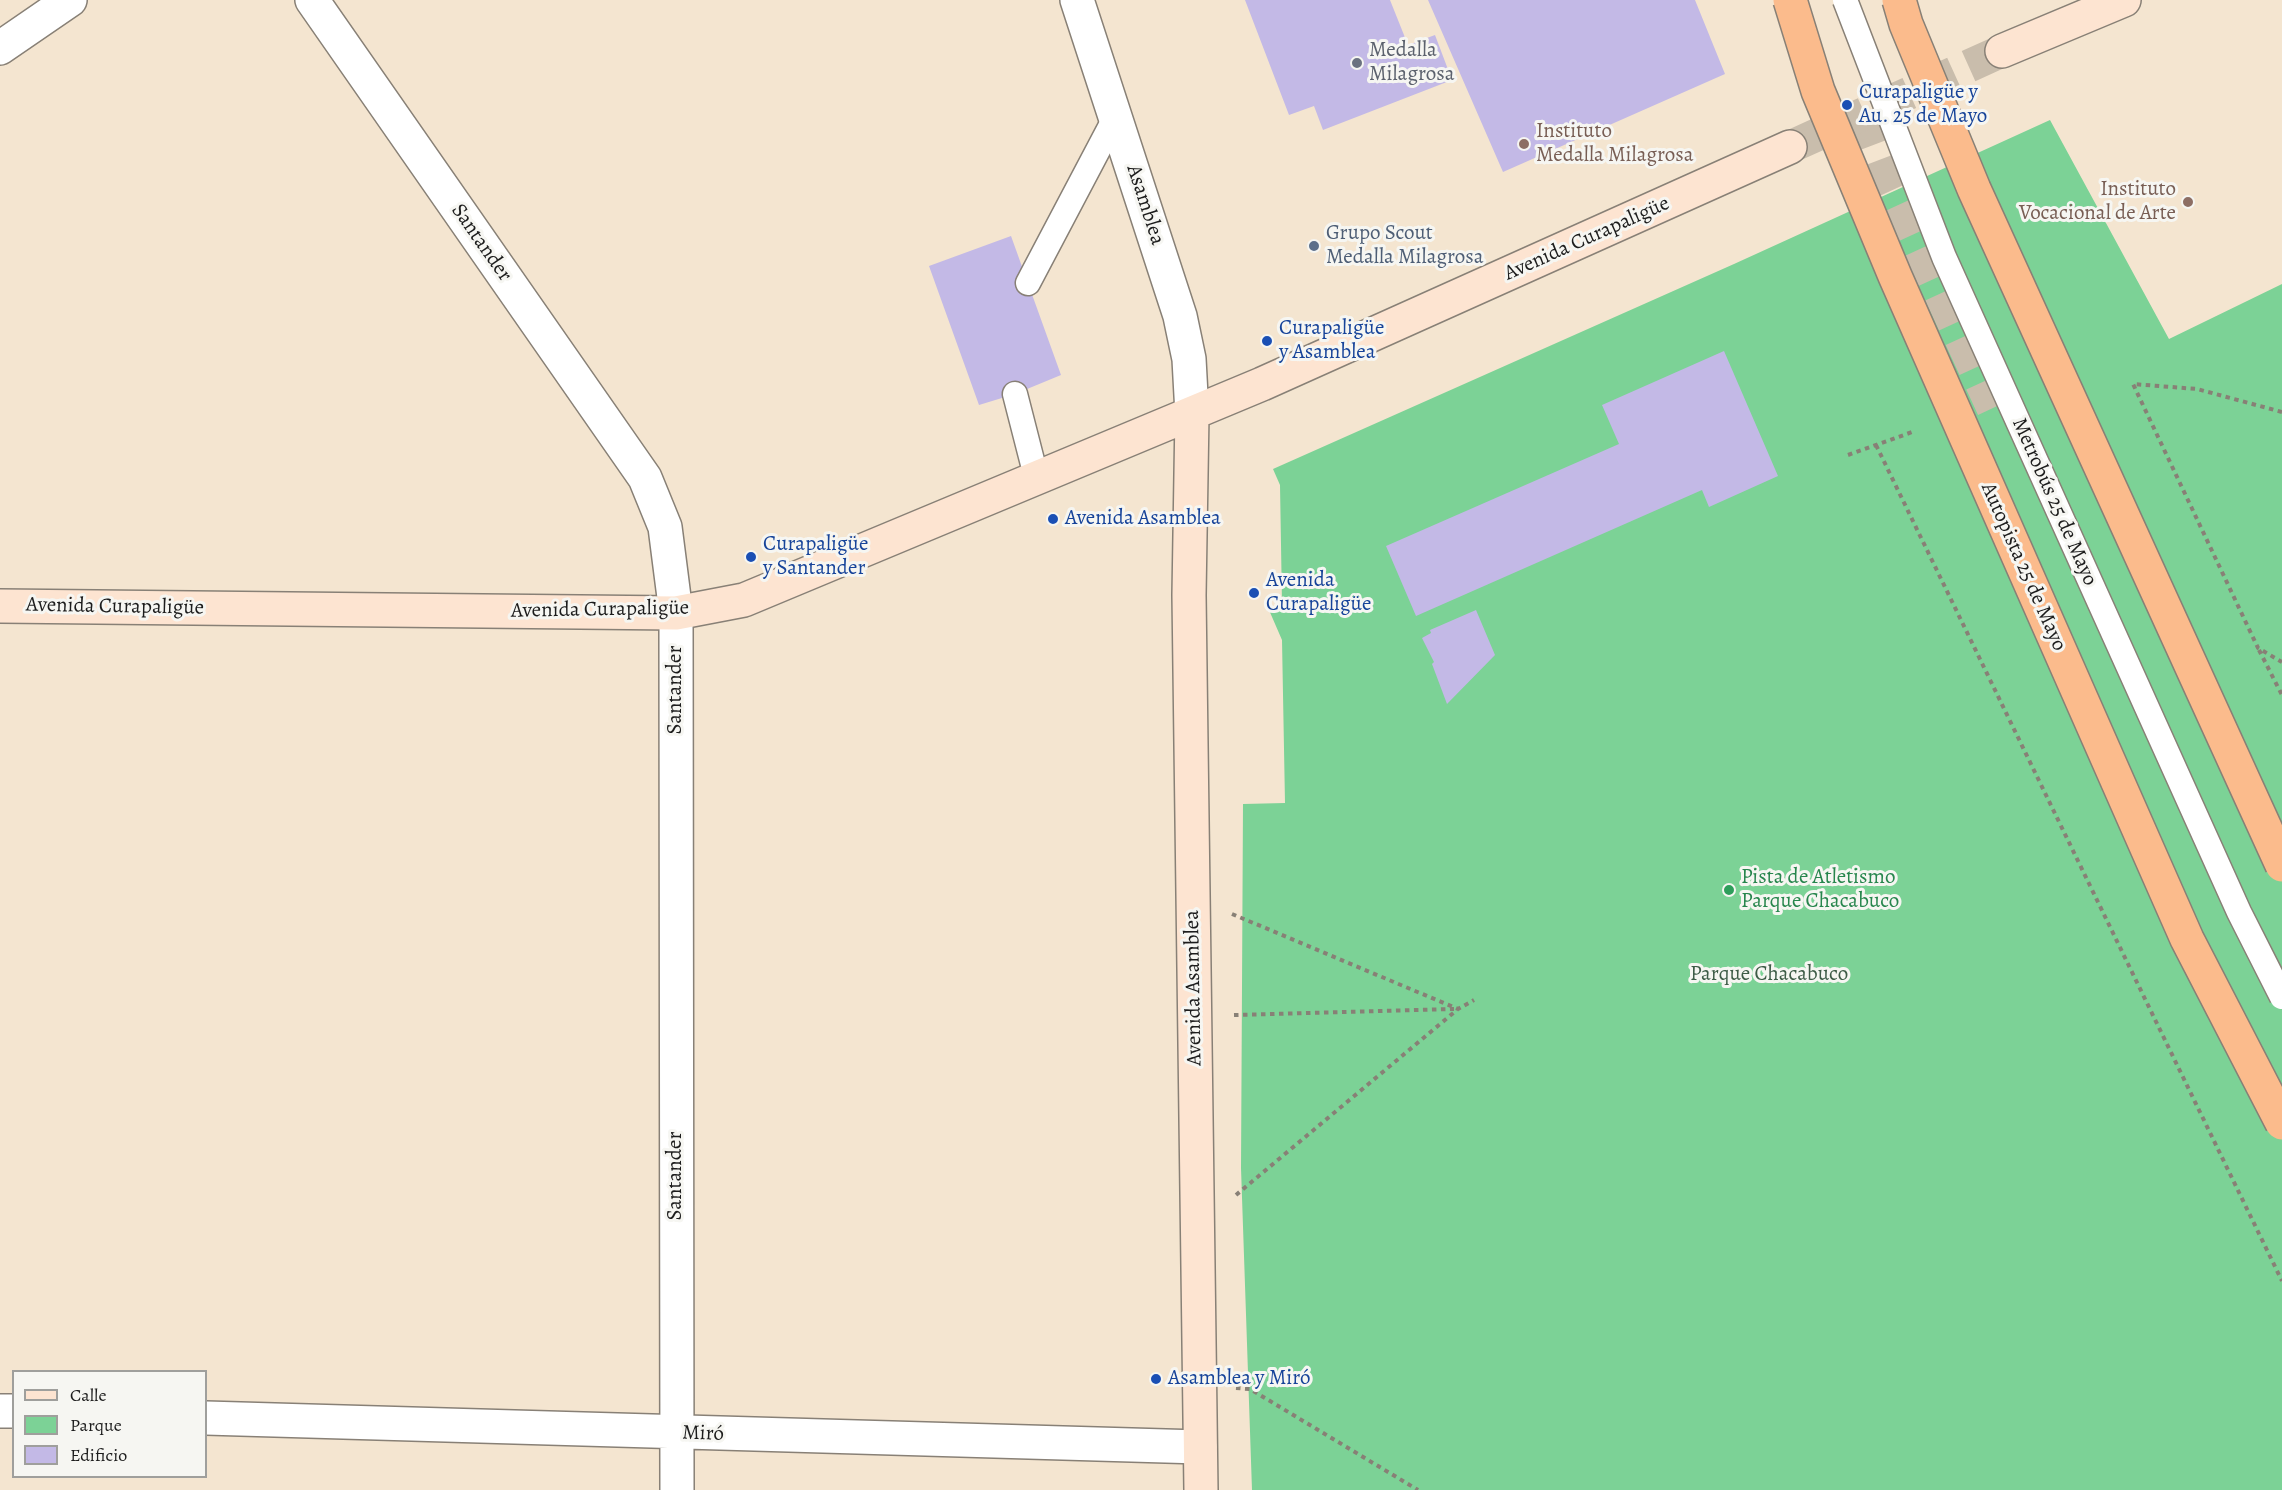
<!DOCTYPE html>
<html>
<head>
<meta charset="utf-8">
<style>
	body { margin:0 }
	#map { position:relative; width:2282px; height:1490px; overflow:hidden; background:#f4e5d0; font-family:Alegreya,serif }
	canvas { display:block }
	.legend { position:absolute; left:12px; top:1370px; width:195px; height:108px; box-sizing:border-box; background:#f6f6f2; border:2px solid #9f9f9c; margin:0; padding:8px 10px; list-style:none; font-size:18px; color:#1c1c1c }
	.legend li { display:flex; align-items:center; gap:12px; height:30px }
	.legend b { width:30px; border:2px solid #9f9f9c }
</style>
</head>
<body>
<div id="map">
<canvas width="2282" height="1490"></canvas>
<ul class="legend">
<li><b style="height:8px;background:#fde4d1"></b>Calle</li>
<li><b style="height:16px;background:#7cd296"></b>Parque</li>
<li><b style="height:16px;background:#c3b9e6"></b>Edificio</li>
</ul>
</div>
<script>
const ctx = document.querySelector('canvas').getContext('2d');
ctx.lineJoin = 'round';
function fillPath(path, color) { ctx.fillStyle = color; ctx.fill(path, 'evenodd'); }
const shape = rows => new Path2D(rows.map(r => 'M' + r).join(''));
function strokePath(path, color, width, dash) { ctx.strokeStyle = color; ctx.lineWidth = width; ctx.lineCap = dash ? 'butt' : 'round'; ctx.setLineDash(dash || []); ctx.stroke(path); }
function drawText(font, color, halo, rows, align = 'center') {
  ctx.font = font + ' Alegreya,serif'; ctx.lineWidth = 6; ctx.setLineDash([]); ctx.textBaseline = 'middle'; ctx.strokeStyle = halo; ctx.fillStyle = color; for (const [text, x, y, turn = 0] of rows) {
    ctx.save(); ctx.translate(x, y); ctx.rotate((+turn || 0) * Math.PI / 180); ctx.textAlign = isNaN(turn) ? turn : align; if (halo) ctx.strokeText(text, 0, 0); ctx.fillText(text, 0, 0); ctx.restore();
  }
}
const green = shape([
	[2050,120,2169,339,2282,284,2282,1490,1252,1490,1241,1168,1243,804,1285,803,1282,640,1269,610,1282,604,1280,485,1273,469,1734,264]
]);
const building = shape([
	[1245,0,1390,0,1408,45,1435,35,1452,80,1323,130,1314,106,1289,115],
	[1428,0,1695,0,1725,74,1503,172],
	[1011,236,1061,375,1015,394,979,405,929,266],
	[1724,351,1778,476,1709,507,1702,490,1416,616,1386,546,1619,444,1602,405],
	[1476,610,1495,655,1447,704,1432,664,1434,662,1422,638,1431,633,1430,630]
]);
const streetTunnel = shape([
	[1862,114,1884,172,1993,408]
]);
const secondaryTunnel = shape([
	[1790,147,2002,51]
]);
const path = shape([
	[2282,412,2197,389,2133,384,2258,648,2282,662],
	[1876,445,2282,1281],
	[1848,455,1915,431],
	[2259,650,2282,695],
	[1232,914,1458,1009],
	[1234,1015,1454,1009],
	[1236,1195,1458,1009,1474,1000],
	[1236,1388,1250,1389,1418,1490]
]);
const lane = shape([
	[1028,283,1116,116],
	[1015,394,1037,480]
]);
const street = shape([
	[312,0,645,478,665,527,676,613,677,1490],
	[1077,0,1180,316,1189,359,1192,414],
	[0,48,70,0],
	[0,1411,14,1411],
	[206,1418,1200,1447]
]);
const secondary = shape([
	[2002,51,2124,0],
	[1192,414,1189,595,1201,1490],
	[0,606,676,613,744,600,1262,384,1790,147]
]);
const laneBridge = shape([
	[1845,0,1944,257,2239,912,2282,997]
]);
const highwayBridge = shape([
	[1790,0,1818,91,1895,276,2187,939,2282,1123],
	[1899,0,1906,24,1974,189,2282,865]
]);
const markers = [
	[1357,63,6,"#6b7280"],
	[1847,105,6,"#1a4fb4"],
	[1524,144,6,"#8d6e63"],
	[2188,202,6,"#8d6e63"],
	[1314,246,6,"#5c6f8a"],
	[1267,341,6,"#1a4fb4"],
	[1053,519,6,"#1a4fb4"],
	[751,557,6,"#1a4fb4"],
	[1254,593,6,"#1a4fb4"],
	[1729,890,6,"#2e9e5b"],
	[1156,1379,6,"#1a4fb4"]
];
const worshipNames = [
	["Medalla",1369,51],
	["Milagrosa",1369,75]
];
const transitNames = [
	["Curapaligüe y",1859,93],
	["Au. 25 de Mayo",1859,117],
	["Curapaligüe",1279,329],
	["y Asamblea",1279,353],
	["Avenida Asamblea",1065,519],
	["Curapaligüe",763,545],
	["y Santander",763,569],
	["Avenida",1266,581],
	["Curapaligüe",1266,605],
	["Asamblea y Miró",1168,1379]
];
const educationNames = [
	["Instituto",1536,132],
	["Medalla Milagrosa",1536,156],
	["Instituto",2176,190,"right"],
	["Vocacional de Arte",2176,214,"right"]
];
const streetNames = [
	["Asamblea",1145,205,72],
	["Avenida Curapaligüe",1587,239,-24],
	["Santander",481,243,55],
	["Metrobús 25 de Mayo",2054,502,66],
	["Autopista 25 de Mayo",2023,567,66],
	["Avenida Curapaligüe",115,607,1],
	["Avenida Curapaligüe",600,610,-1],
	["Santander",676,690,-90],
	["Avenida Asamblea",1194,988,-91],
	["Santander",676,1176,-90],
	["Miró",703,1434,2]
];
const serviceNames = [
	["Grupo Scout",1326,234],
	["Medalla Milagrosa",1326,258]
];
const leisureNames = [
	["Pista de Atletismo",1741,878],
	["Parque Chacabuco",1741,902]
];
const parkNames = [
	["Parque Chacabuco",1769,975]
];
fillPath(green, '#7cd296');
fillPath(building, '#c3b9e6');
strokePath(streetTunnel, '#c9bdac', 33, [33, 16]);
strokePath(secondaryTunnel, '#c9bdac', 33, [33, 16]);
strokePath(lane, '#888076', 27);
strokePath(street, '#888076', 36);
strokePath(secondary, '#888076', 36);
strokePath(path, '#888076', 4, [4.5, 4.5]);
strokePath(lane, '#fff', 24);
strokePath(street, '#fff', 33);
strokePath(secondary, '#fde4d1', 33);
strokePath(laneBridge, '#888076', 27, []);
strokePath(highwayBridge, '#888076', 36, []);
strokePath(laneBridge, '#fff', 24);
strokePath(highwayBridge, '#fbbb8c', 33);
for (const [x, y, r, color] of markers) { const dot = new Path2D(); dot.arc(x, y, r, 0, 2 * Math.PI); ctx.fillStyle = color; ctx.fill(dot); strokePath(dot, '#f6f6f2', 2); }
drawText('21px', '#5b616d', '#f6f6f2', worshipNames, 'left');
drawText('21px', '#164399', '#f6f6f2', transitNames, 'left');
drawText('21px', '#785e54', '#f6f6f2', educationNames, 'left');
drawText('21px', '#1c1c1c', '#f6f6f2', streetNames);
drawText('21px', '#4e5e75', '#f6f6f2', serviceNames, 'left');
drawText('21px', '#27864d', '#f6f6f2', leisureNames, 'left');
drawText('21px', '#3e5c47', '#f6f6f2', parkNames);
</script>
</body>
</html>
